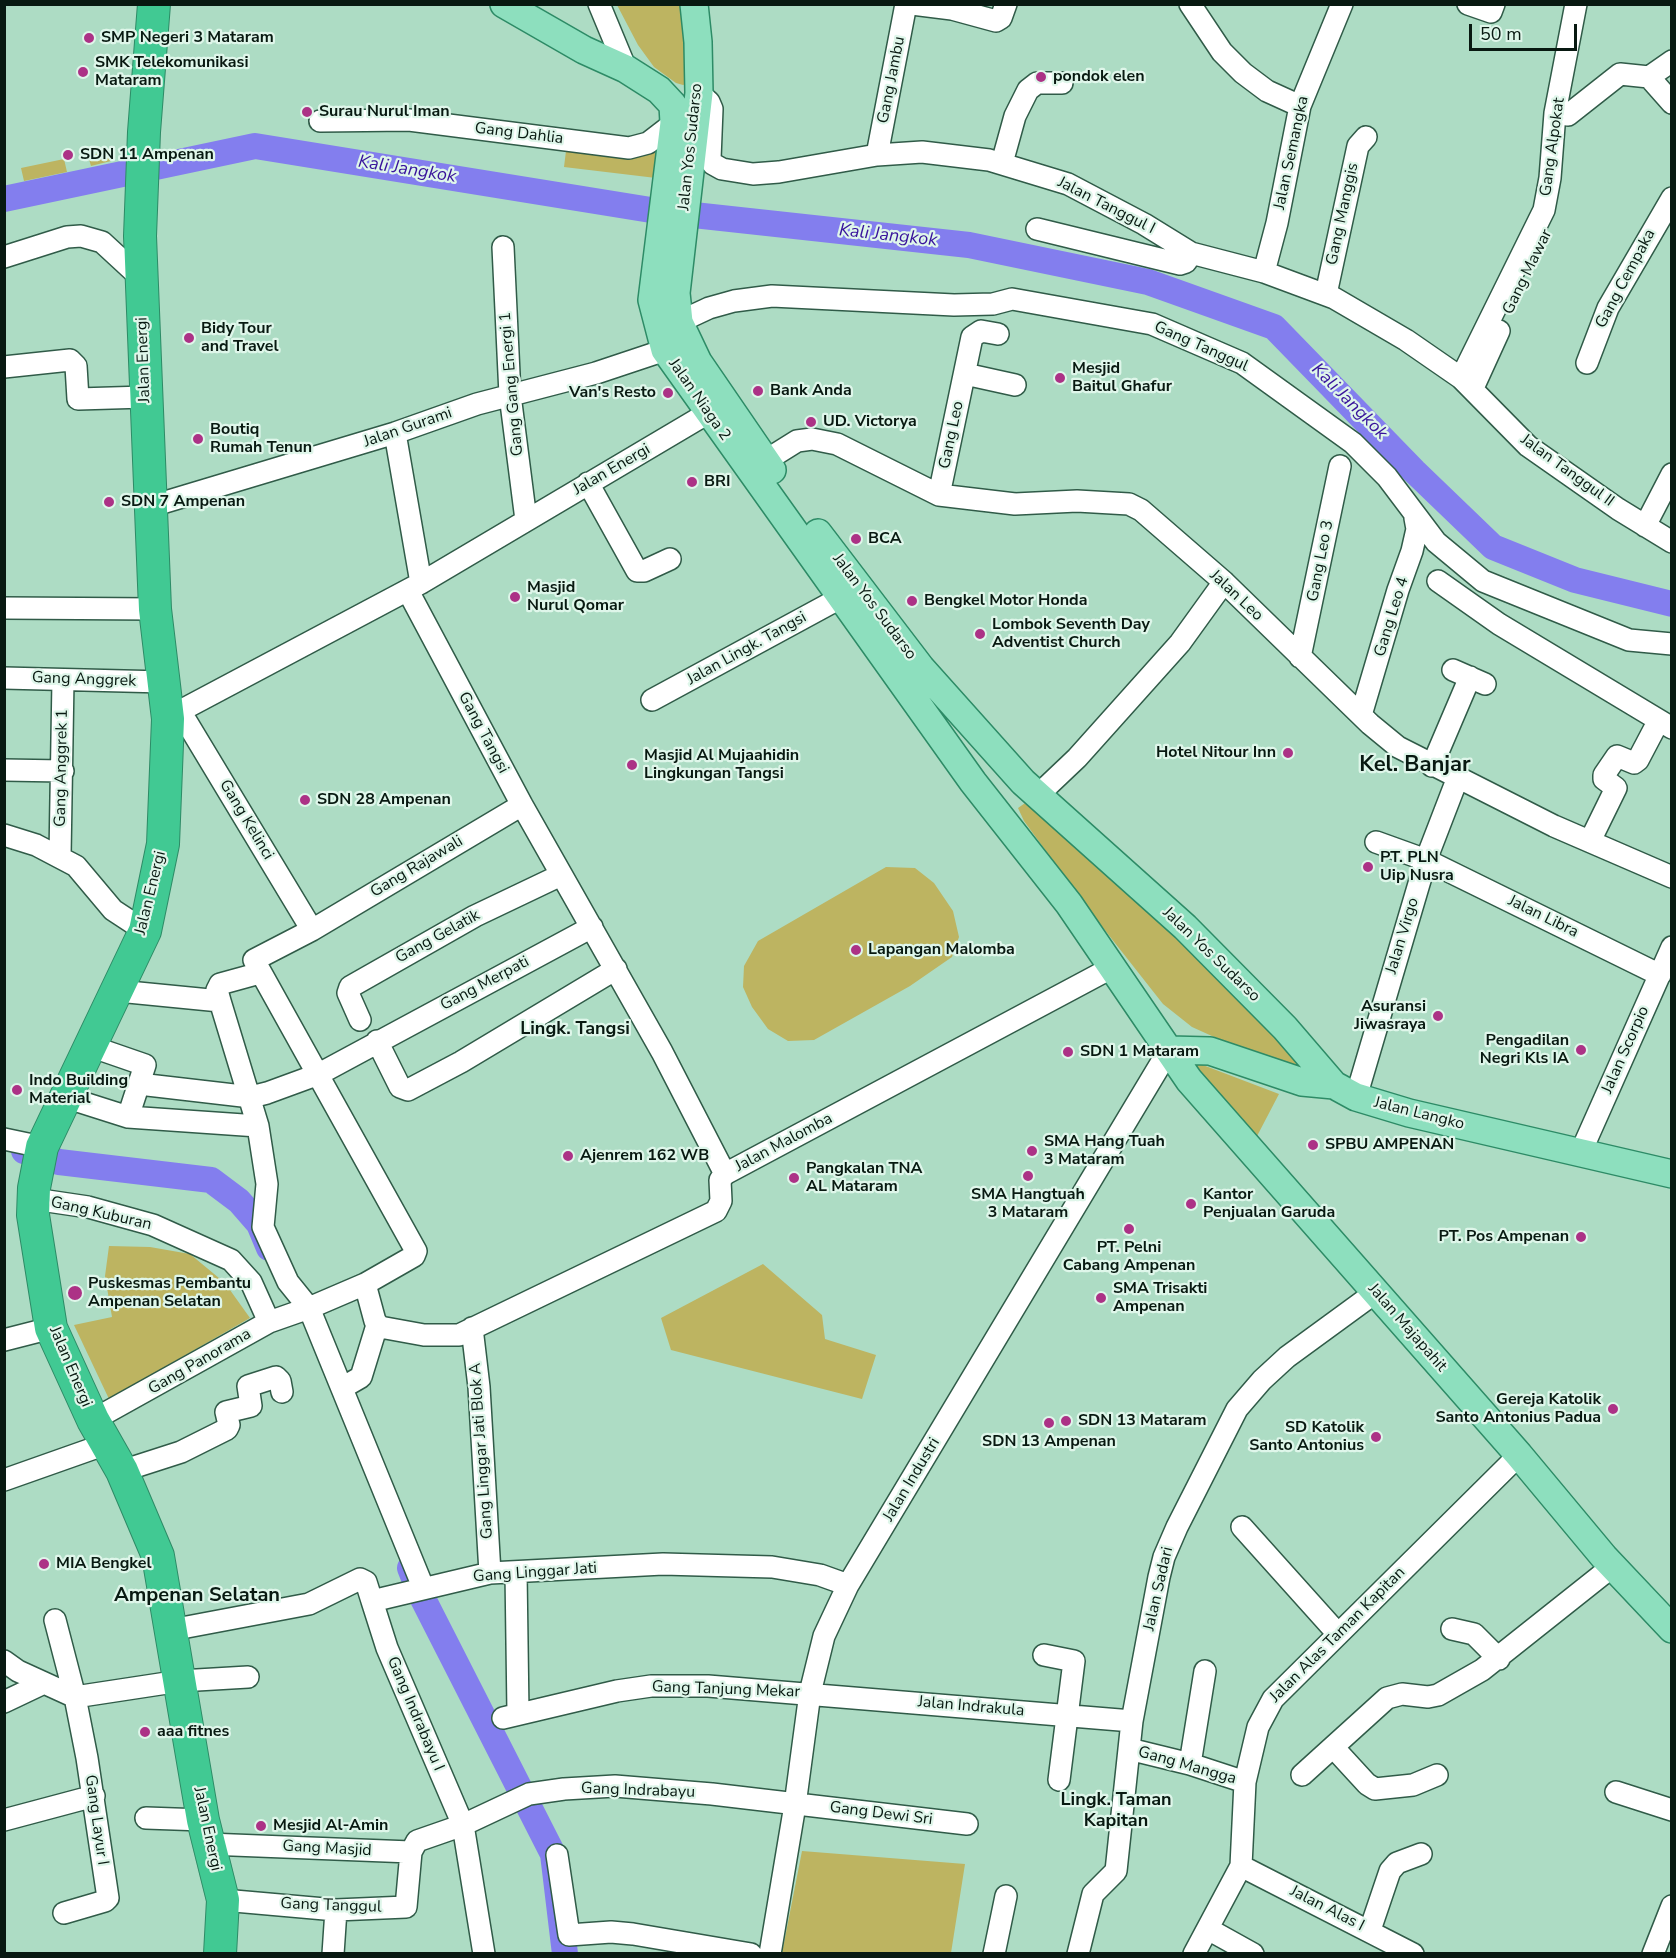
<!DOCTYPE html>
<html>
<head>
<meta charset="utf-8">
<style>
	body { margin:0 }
	#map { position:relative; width:1676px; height:1958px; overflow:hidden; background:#addcc4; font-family:"Nunito Sans",sans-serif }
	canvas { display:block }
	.frame { position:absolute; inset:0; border:6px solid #081911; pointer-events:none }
	.scale { position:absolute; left:1469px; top:24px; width:108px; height:27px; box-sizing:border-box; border:3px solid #081911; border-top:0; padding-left:8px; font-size:18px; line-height:21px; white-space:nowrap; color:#081911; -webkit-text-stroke:4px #dff6ea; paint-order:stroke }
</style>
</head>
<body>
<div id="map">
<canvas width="1676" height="1958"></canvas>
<div class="frame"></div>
<div class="scale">50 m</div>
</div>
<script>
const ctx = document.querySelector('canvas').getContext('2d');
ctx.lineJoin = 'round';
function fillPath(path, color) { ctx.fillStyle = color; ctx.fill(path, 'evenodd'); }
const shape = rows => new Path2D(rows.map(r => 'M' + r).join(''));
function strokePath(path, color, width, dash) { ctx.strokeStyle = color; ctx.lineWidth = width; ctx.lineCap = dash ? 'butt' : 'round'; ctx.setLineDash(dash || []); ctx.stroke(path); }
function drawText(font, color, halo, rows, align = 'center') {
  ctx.font = font + ' "Nunito Sans",sans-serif'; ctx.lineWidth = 4.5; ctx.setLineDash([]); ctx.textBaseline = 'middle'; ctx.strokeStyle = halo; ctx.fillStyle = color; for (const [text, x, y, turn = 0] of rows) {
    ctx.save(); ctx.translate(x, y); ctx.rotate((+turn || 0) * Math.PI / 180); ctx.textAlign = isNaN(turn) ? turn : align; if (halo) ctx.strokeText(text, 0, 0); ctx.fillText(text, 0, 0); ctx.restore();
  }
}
const green = shape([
	[617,5,686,5,690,83,683,85,676,83,654,67,638,45],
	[567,143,659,153,656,178,564,167],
	[109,151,111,161,91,166,88,156],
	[64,159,67,172,24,181,21,168],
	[1028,801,1199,954,1300,1064,1290,1065,1223,1041,1192,1027,1163,1004,1089,910,1024,821,1018,808],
	[886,867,915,868,934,883,953,911,959,937,952,957,910,986,814,1040,788,1041,768,1029,752,1007,743,987,744,966,758,941],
	[1187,1059,1279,1094,1256,1138],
	[109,1246,150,1247,190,1254,225,1283,250,1318,109,1399,74,1325,112,1317,105,1276],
	[763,1264,822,1315,825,1339,876,1355,862,1399,671,1350,661,1318],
	[802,1851,965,1864,951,1953,782,1953]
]);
const river = shape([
	[4,199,255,146,657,211,969,245,1148,282,1274,327,1414,471,1493,547,1575,580,1672,604],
	[24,1151,59,1162,211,1180,239,1201,259,1224,269,1248],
	[410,1568,419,1591,553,1854,565,1954]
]);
const minor = shape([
	[599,4,626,69],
	[912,4,952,9,996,21,1001,18,1006,4],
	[1190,4,1222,52,1243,73,1267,91,1300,106],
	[1468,4,1491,12,1494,4],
	[1672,61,1649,77,1672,103],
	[699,93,709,102,712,109,710,159,713,164,722,169,753,174,779,172,877,155,922,152,989,160,1068,184,1144,224,1191,253,1264,272,1334,298,1406,340,1461,378,1528,446,1618,509,1672,542],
	[1555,113,1568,115,1620,74,1649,77],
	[320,121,409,120,629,148,648,143,674,123],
	[877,155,906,4],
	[1002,163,1015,116,1028,90,1037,83,1062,83],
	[1037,229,1180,264,1186,262,1191,253],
	[503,247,510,395,526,520],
	[4,257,67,237,81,236,102,242,141,278],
	[1264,272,1277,223,1300,106,1342,4],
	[1326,294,1358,146,1366,137],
	[679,322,709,308,734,301,772,296,954,305,993,304,1012,299,1152,324,1242,363,1353,443,1387,477,1436,542,1483,581,1629,640,1672,644],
	[1587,363,1608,308,1672,198],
	[4,367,70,360,76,366,78,399,145,397],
	[965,374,1015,385],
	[1461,378,1544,210,1550,178,1555,113,1576,4],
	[1473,388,1499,331],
	[395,433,421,583],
	[765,461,797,441,812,439,837,444,939,495,1015,504,1077,501,1129,504,1141,510,1224,582,1370,724,1398,747,1554,826,1672,877],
	[588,483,637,571,644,571,670,559],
	[939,495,972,337,981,331,998,334],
	[152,506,395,433,477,404,596,373,665,350],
	[1645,526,1672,474],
	[1438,581,1499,624,1672,728],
	[408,591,522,805,662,1052,725,1174,1113,967],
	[4,608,155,609],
	[1300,657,1340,466],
	[1453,670,1485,684],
	[4,678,164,682],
	[652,700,842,597],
	[180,711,312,930],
	[167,714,180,711,421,583,708,413],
	[1361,715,1398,590,1412,551,1417,529,1415,518],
	[1432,766,1470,677],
	[4,770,63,771],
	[1038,795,1077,758,1180,643,1224,582],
	[522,805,312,930,254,960,416,1251,414,1256,365,1284,375,1321,380,1327,424,1335,459,1335,716,1211,721,1201,720,1180,725,1174],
	[4,835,36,845,76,866,113,910,145,931],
	[1590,841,1616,788,1604,779,1604,775,1617,756,1634,763,1638,760,1658,722],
	[1376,842,1426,860,1660,975],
	[60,856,63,680],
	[118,991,220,1001,217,990,220,984,260,973],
	[360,1020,348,993,350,987,475,916,561,875],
	[377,1041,400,1087,408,1090,461,1062,616,969],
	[90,1046,145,1065,128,1117],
	[139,1084,251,1097,267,1093,319,1074,592,927],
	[65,1097,128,1117,258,1126],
	[1356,1097,1426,860,1458,777],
	[4,1139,42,1147],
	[1580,1154,1672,947],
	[34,1199,88,1207,153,1225,231,1260,251,1282,269,1322],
	[365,1284,309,1308,423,1587],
	[472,1328,479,1387,490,1573],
	[4,1340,51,1328],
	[342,1388,361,1377,377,1325],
	[93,1420,269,1322,309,1308,288,1282,263,1227,267,1184,258,1126,220,1001],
	[122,1471,181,1452,227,1429,229,1425,226,1412,251,1406,248,1386,276,1377,280,1381,282,1392],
	[4,1480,106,1444],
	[1242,1527,1338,1634],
	[516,1572,518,1713],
	[372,1601,387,1648,463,1825,484,1954],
	[55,1620,75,1697,87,1758,108,1898,105,1901,64,1913],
	[1452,1629,1474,1634,1499,1659],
	[171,1630,309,1604,360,1579,366,1582,372,1601,490,1573,663,1564,772,1567,820,1575,848,1585],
	[1044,1655,1074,1661,1059,1780],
	[4,1661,18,1671,75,1697,180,1681,248,1677],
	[4,1702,44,1683],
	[503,1718,617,1691,651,1686,708,1686,1132,1721],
	[1333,1747,1367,1784,1375,1789,1413,1785,1437,1775],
	[1129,1749,1190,1764,1245,1782],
	[1190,1764,1205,1671],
	[1302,1775,1387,1698,1402,1694,1428,1697,1438,1695,1482,1670,1613,1566],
	[1616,1792,1672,1810],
	[146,1818,203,1820],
	[4,1820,94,1796],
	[208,1844,411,1852],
	[557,1855,569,1935,611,1932,633,1934,751,1954],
	[1241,1866,1413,1954],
	[223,1900,336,1910,406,1907,411,1852,417,1841,463,1825,529,1794,564,1789,615,1786,712,1794,967,1824],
	[1208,1929,1253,1954],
	[1370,1930,1390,1871,1397,1863,1421,1854],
	[333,1954,336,1910],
	[770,1954,795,1805,810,1693,824,1636,848,1585,1169,1050],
	[994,1954,1006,1896],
	[1078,1954,1093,1894,1116,1871,1132,1721,1159,1577,1164,1557,1177,1527,1237,1409,1262,1380,1287,1357,1376,1292],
	[1194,1954,1241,1866,1245,1782,1258,1727,1273,1699,1519,1455],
	[1653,1954,1672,1906]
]);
const major = shape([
	[504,4,584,50,626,69,659,90,673,105,674,123,652,300,665,350,973,782,1069,904,1189,1080,1519,1455,1604,1557,1672,1629],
	[694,4,698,42,699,93,676,293,679,322,698,362,772,470],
	[818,533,921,668,1023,782,1185,927,1285,1028,1334,1085],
	[1169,1050,1210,1051,1302,1082,1334,1085,1356,1097,1409,1113,1672,1174]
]);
const highway = shape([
	[154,4,144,132,140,236,155,609,168,719,163,844,145,931,42,1147,34,1188,33,1215,51,1328,93,1420,122,1471,158,1556,203,1820,223,1900,220,1954]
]);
const markers = [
	[89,38,6,"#ac3286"],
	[83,72,6,"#ac3286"],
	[1041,77,6,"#ac3286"],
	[307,112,6,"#ac3286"],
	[68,155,6,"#ac3286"],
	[189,338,6,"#ac3286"],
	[1060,378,6,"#ac3286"],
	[758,391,6,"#ac3286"],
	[668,393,6,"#ac3286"],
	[811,422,6,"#ac3286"],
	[198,439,6,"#ac3286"],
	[692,482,6,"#ac3286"],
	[109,502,6,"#ac3286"],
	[856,539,6,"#ac3286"],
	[515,597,6,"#ac3286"],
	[912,601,6,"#ac3286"],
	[980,634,6,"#ac3286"],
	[1288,753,6,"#ac3286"],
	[632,765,6,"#ac3286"],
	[305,800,6,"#ac3286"],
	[1368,867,6,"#ac3286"],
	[856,950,6,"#ac3286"],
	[1438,1016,6,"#ac3286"],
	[1581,1050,6,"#ac3286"],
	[1068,1052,6,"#ac3286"],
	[17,1090,6,"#ac3286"],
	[1313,1145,6,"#ac3286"],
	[1032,1151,6,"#ac3286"],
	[568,1156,6,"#ac3286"],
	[1028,1176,6,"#ac3286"],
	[794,1178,6,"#ac3286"],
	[1191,1204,6,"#ac3286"],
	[1129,1229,6,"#ac3286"],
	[1581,1237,6,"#ac3286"],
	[75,1293,8,"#ac3286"],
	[1101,1298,6,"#ac3286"],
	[1613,1409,6,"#ac3286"],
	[1066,1421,6,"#ac3286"],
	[1049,1423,6,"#ac3286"],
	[1376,1437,6,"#ac3286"],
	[44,1564,6,"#ac3286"],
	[145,1732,6,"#ac3286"],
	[261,1826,6,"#ac3286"]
];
const poiNames = [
	["SMP Negeri 3 Mataram",101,38],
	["SMK Telekomunikasi",95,63],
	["Mataram",95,81],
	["pondok elen",1053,77],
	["Surau Nurul Iman",319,112],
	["SDN 11 Ampenan",80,155],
	["Bidy Tour",201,329],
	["and Travel",201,347],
	["Mesjid",1072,369],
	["Baitul Ghafur",1072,387],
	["Bank Anda",770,391],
	["Van's Resto",656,393,"right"],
	["UD. Victorya",823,422],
	["Boutiq",210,430],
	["Rumah Tenun",210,448],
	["BRI",704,482],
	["SDN 7 Ampenan",121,502],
	["BCA",868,539],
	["Masjid",527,588],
	["Nurul Qomar",527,606],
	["Bengkel Motor Honda",924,601],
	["Lombok Seventh Day",992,625],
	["Adventist Church",992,643],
	["Hotel Nitour Inn",1276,753,"right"],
	["Masjid Al Mujaahidin",644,756],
	["Lingkungan Tangsi",644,774],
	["SDN 28 Ampenan",317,800],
	["PT. PLN",1380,858],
	["Uip Nusra",1380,876],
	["Lapangan Malomba",868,950],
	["Asuransi",1426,1007,"right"],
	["Jiwasraya",1426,1025,"right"],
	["Pengadilan",1569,1041,"right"],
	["Negri Kls IA",1569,1059,"right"],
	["SDN 1 Mataram",1080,1052],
	["Indo Building",29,1081],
	["Material",29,1099],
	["SMA Hang Tuah",1044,1142],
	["3 Mataram",1044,1160],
	["SPBU AMPENAN",1325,1145],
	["Ajenrem 162 WB",580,1156],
	["Pangkalan TNA",806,1169],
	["AL Mataram",806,1187],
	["SMA Hangtuah",1028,1195,"center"],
	["3 Mataram",1028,1213,"center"],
	["Kantor",1203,1195],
	["Penjualan Garuda",1203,1213],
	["PT. Pos Ampenan",1569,1237,"right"],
	["PT. Pelni",1129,1248,"center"],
	["Cabang Ampenan",1129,1266,"center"],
	["Puskesmas Pembantu",88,1284],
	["Ampenan Selatan",88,1302],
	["SMA Trisakti",1113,1289],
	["Ampenan",1113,1307],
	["Gereja Katolik",1601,1400,"right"],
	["Santo Antonius Padua",1601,1418,"right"],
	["SDN 13 Mataram",1078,1421],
	["SD Katolik",1364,1428,"right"],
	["Santo Antonius",1364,1446,"right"],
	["SDN 13 Ampenan",1049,1442,"center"],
	["MIA Bengkel",56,1564],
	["aaa fitnes",157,1732],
	["Mesjid Al-Amin",273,1826]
];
const streetNames = [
	["Gang Jambu",892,80,-79],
	["Gang Dahlia",519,134,7],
	["Jalan Yos Sudarso",691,147,-84],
	["Gang Alpokat",1553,147,-82],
	["Jalan Semangka",1292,153,-78],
	["Jalan Tanggul I",1106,206,27],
	["Gang Manggis",1343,214,-78],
	["Gang Mawar",1528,272,-64],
	["Gang Cempaka",1626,279,-62],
	["Gang Tanggul",1201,347,24],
	["Jalan Energi",144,360,-92],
	["Gang Gang Energi 1",512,384,-95],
	["Jalan Niaga 2",699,400,55],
	["Jalan Gurami",408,428,-19],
	["Gang Leo",952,435,-78],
	["Jalan Energi",612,470,-30],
	["Jalan Tanggul II",1567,471,36],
	["Gang Leo 3",1321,561,-79],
	["Jalan Leo",1236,596,43],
	["Jalan Yos Sudarso",874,607,53],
	["Gang Leo 4",1392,617,-73],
	["Jalan Lingk. Tangsi",747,649,-29],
	["Gang Anggrek",84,680,2],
	["Gang Tangsi",483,733,62],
	["Gang Anggrek 1",62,768,-89],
	["Gang Kelinci",246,820,59],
	["Gang Rajawali",417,867,-31],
	["Jalan Energi",151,893,-76],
	["Jalan Libra",1543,917,26],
	["Jalan Virgo",1403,936,-73],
	["Gang Gelatik",438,937,-29],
	["Jalan Yos Sudarso",1211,955,44],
	["Gang Merpati",485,984,-28],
	["Jalan Scorpio",1626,1050,-66],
	["Jalan Langko",1419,1114,14],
	["Jalan Malomba",784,1143,-28],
	["Gang Kuburan",101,1214,13],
	["Jalan Majapahit",1407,1328,49],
	["Gang Panorama",200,1362,-30],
	["Jalan Energi",70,1367,67],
	["Gang Linggar Jati Blok A",482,1451,-94],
	["Jalan Industri",912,1480,-59],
	["Gang Linggar Jati",535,1573,-4],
	["Jalan Sadari",1159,1589,-77],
	["Jalan Alas Taman Kapitan",1338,1635,-45],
	["Gang Tanjung Mekar",726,1690,2],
	["Jalan Indrakula",971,1707,5],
	["Gang Indrabayu I",415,1714,67],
	["Gang Mangga",1187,1766,16],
	["Gang Indrabayu",638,1791,2],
	["Gang Dewi Sri",881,1814,7],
	["Gang Layur I",96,1820,82],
	["Jalan Energi",207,1829,78],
	["Gang Masjid",327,1849,3],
	["Gang Tanggul",331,1906,2],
	["Jalan Alas I",1327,1909,27]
];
const waterNames = [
	["Kali Jangkok",407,170,9],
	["Kali Jangkok",888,236,6],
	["Kali Jangkok",1349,402,45]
];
const neighbourhoodNames = [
	["Lingk. Tangsi",575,1030],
	["Lingk. Taman",1116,1801],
	["Kapitan",1116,1822]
];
const quarterNames = [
	["Ampenan Selatan",197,1596]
];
const districtNames = [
	["Kel. Banjar",1415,766]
];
fillPath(green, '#bdb461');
strokePath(river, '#837eee', 26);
strokePath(minor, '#305b48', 24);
strokePath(major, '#2d8b66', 30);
strokePath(highway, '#2d8b66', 34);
strokePath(minor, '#fff', 21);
strokePath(major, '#8ddfbe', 27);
strokePath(highway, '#41c993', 32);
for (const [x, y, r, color] of markers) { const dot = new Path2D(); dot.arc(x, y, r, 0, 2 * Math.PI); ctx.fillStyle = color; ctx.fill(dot); strokePath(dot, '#dff6ea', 2); }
drawText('bold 16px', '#081911', '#dff6ea', poiNames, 'left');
drawText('16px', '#081911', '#dff6ea', streetNames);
drawText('italic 18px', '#38139b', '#dff6ea', waterNames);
drawText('bold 18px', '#081911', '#dff6ea', neighbourhoodNames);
drawText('bold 20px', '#081911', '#dff6ea', quarterNames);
drawText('bold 22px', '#081911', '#dff6ea', districtNames);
</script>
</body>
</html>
